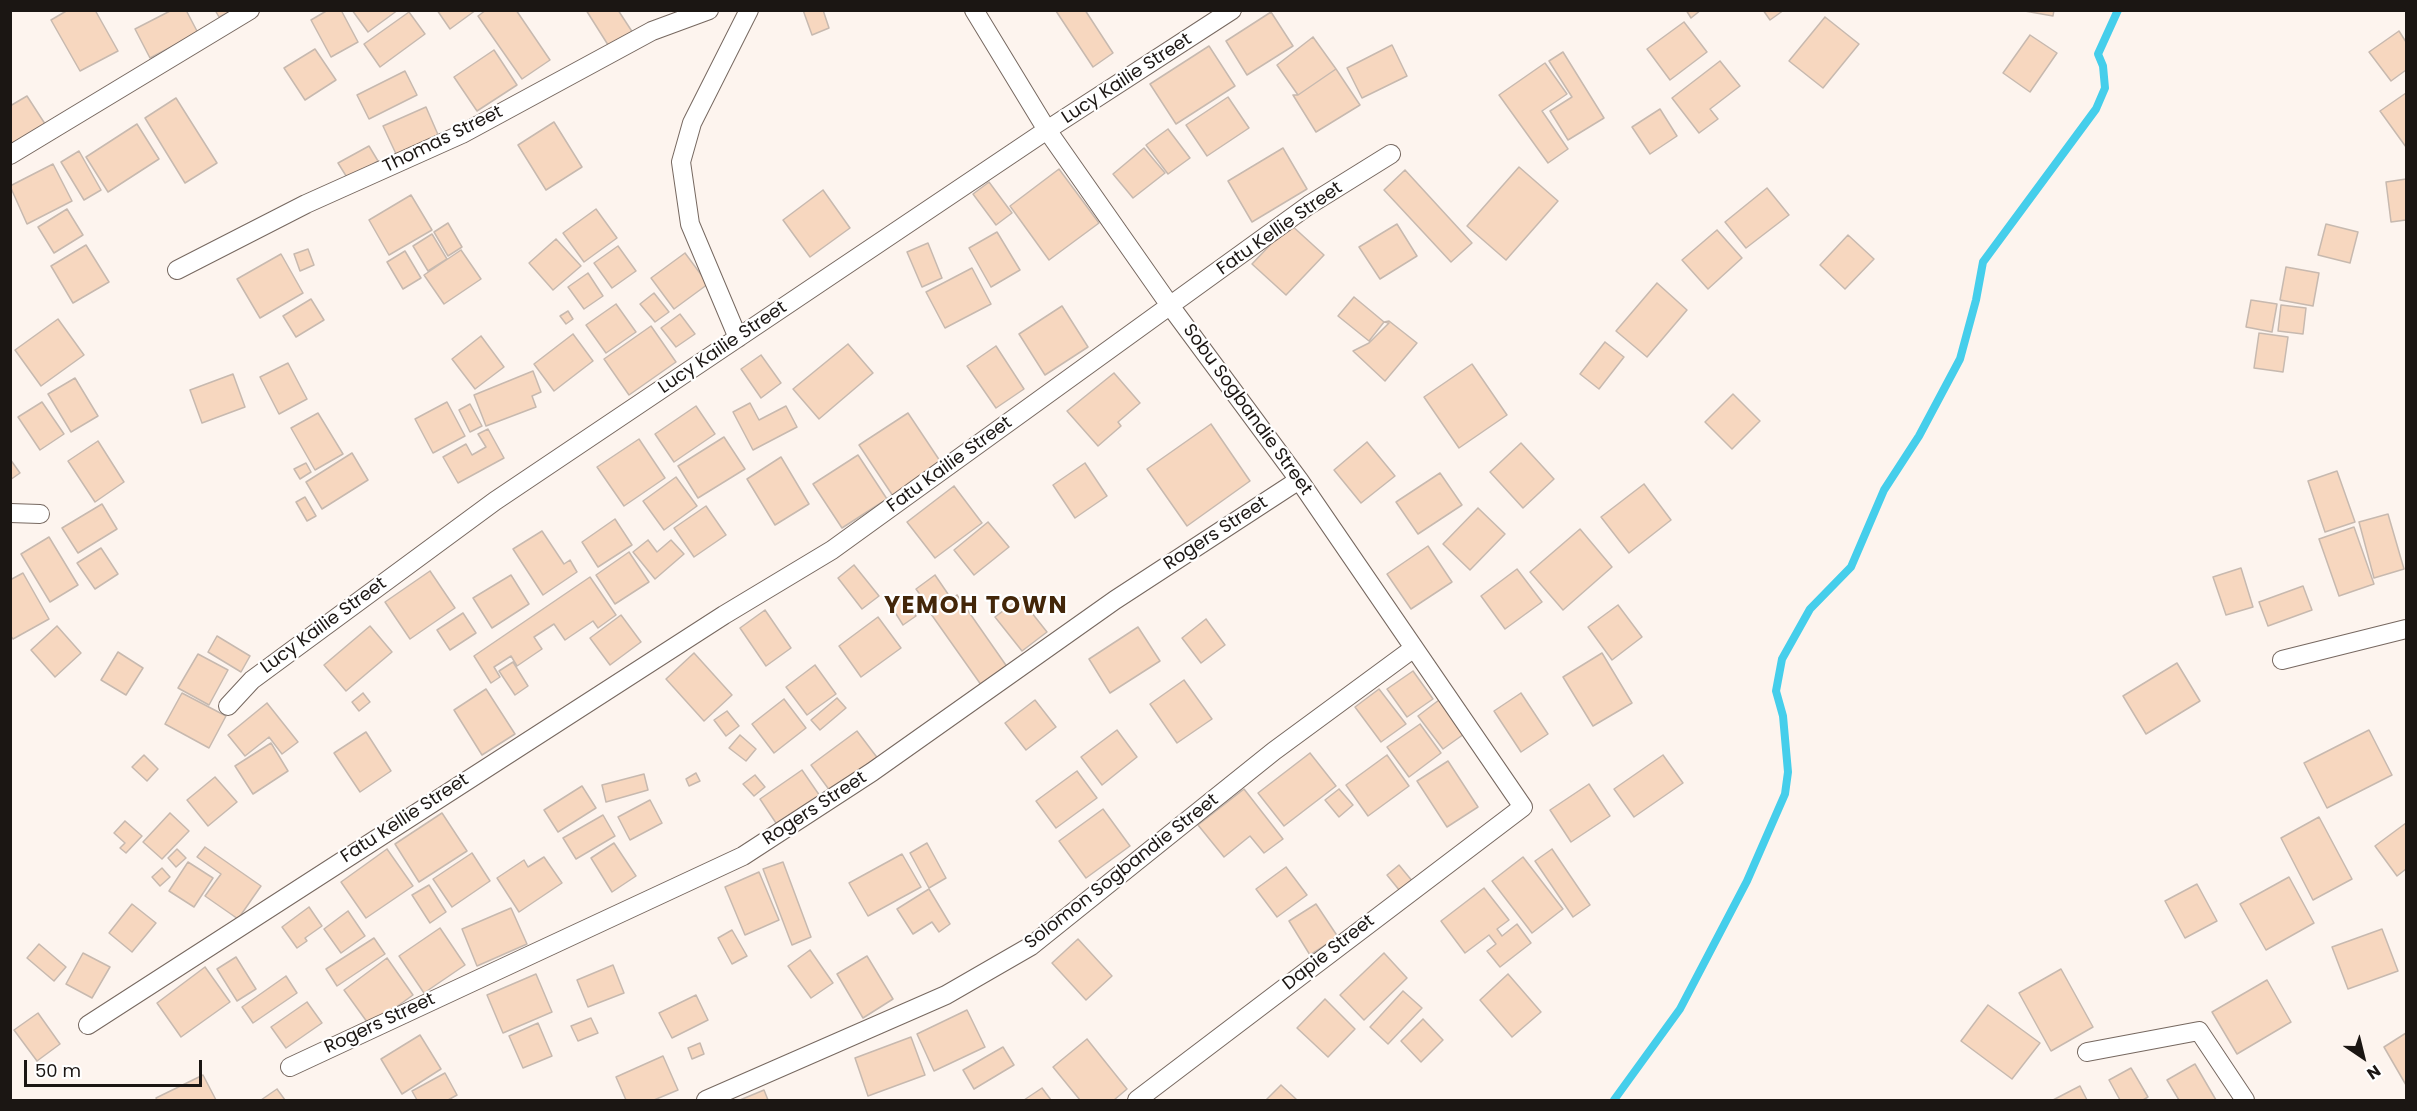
<!DOCTYPE html>
<html>
<head>
<meta charset="utf-8">
<style>
	body { margin:0 }
	#map { position:relative; width:2417px; height:1111px; overflow:hidden; background:#fdf4ee; font-family:Poppins,sans-serif }
	canvas { display:block }
	.frame { position:absolute; inset:0; border:12px solid #1b1613; pointer-events:none }
	.north { position:absolute; left:2333px; top:1027px; width:60px; height:60px; -webkit-text-stroke:4px #fff; paint-order:stroke; rotate:145deg; font-size:16px; font-weight:700; line-height:24px; text-align:center; color:#1b1613 }
	.north::after { content:''; display:block; margin:auto; width:21px; height:27px; background:#1b1613; clip-path:polygon(50% 0,100% 100%,50% 72%,0 100%) }
	.scale { position:absolute; left:24px; top:1060px; width:178px; height:27px; box-sizing:border-box; border:3px solid #1b1613; border-top:0; padding-left:8px; font-size:18px; line-height:21px; white-space:nowrap; color:#1b1613; -webkit-text-stroke:4px #fff; paint-order:stroke }
</style>
</head>
<body>
<div id="map">
<canvas width="2417" height="1111"></canvas>
<div class="frame"></div>
<div class="north">N</div>
<div class="scale">50 m</div>
</div>
<script>
const ctx = document.querySelector('canvas').getContext('2d');
ctx.lineJoin = 'round';
const shape = rows => new Path2D(rows.map(r => 'M' + r).join(''));
function strokePath(path, color, width, dash) { ctx.strokeStyle = color; ctx.lineWidth = width; ctx.lineCap = dash ? 'butt' : 'round'; ctx.setLineDash(dash || []); ctx.stroke(path); }
function fillPath(path, color) { ctx.fillStyle = color; ctx.fill(path, 'evenodd'); }
function drawText(font, color, halo, rows, align = 'center') {
  ctx.font = font + ' Poppins,sans-serif'; ctx.lineWidth = 4.5; ctx.setLineDash([]); ctx.textBaseline = 'middle'; ctx.strokeStyle = halo; ctx.fillStyle = color; for (const [text, x, y, turn = 0] of rows) {
    ctx.save(); ctx.translate(x, y); ctx.rotate((+turn || 0) * Math.PI / 180); ctx.textAlign = isNaN(turn) ? turn : align; if (halo) ctx.strokeText(text, 0, 0); ctx.fillText(text, 0, 0); ctx.restore();
  }
}
const stream = shape([
	[1614,1100,1680,1009,1747,881,1785,794,1788,772,1783,716,1776,691,1782,659,1810,609,1851,567,1884,490,1919,436,1960,359,1976,300,1983,262,2096,109,2105,88,2103,66,2098,54,2118,10]
]);
const building = shape([
	[68,10,95,10,118,51,80,71,51,20,68,10],
	[172,10,186,10,198,33,150,58,135,29,172,10],
	[215,10,233,10,219,17,215,10],
	[328,10,341,10,358,42,331,57,311,20,328,10],
	[352,10,398,10,368,32,352,10],
	[437,10,476,10,450,29,437,10],
	[486,10,516,10,550,60,522,79,478,16,486,10],
	[586,10,618,10,633,33,610,48,586,10],
	[803,10,823,10,829,28,812,35,803,10],
	[1085,10,1113,53,1093,67,1056,11,1085,10],
	[1686,10,1701,10,1691,18,1686,10],
	[1763,10,1784,10,1770,20,1763,10],
	[2019,10,2054,10,2053,16,2019,10],
	[409,12,425,34,380,67,364,44,409,12],
	[1271,12,1293,46,1247,75,1226,41,1271,12],
	[1825,17,1859,44,1823,88,1789,61,1825,17],
	[1684,22,1707,52,1670,80,1647,49,1684,22],
	[2399,31,2406,42,2406,70,2391,81,2369,52,2399,31],
	[2030,35,2057,53,2030,92,2003,73,2030,35],
	[1313,37,1336,69,1298,95,1277,65,1313,37],
	[1392,45,1407,76,1362,98,1347,68,1392,45],
	[1209,46,1235,86,1176,124,1150,84,1209,46],
	[315,49,336,80,305,100,284,68,315,49],
	[494,50,517,85,477,111,454,77,494,50],
	[1563,52,1604,118,1568,140,1550,111,1572,97,1549,61,1563,52],
	[1720,61,1740,86,1710,109,1718,119,1699,133,1672,98,1720,61],
	[1545,63,1567,94,1542,111,1568,149,1548,163,1499,95,1545,63],
	[1336,69,1360,105,1316,132,1293,95,1298,95,1336,69],
	[405,71,417,95,369,119,357,95,405,71],
	[2406,93,2406,147,2380,111,2406,93],
	[27,96,47,127,10,150,10,106,27,96],
	[1228,97,1249,128,1207,156,1186,125,1228,97],
	[176,98,217,163,185,183,145,118,176,98],
	[426,107,439,137,397,156,383,126,426,107],
	[1660,109,1677,136,1650,154,1632,127,1660,109],
	[554,122,582,167,546,190,518,145,554,122],
	[137,124,159,159,108,192,86,157,137,124],
	[1168,129,1190,158,1168,174,1146,145,1168,129],
	[369,146,378,161,348,179,338,163,369,146],
	[1144,148,1165,173,1133,198,1113,174,1144,148],
	[1283,148,1307,189,1252,222,1228,181,1283,148],
	[79,151,101,190,84,200,61,162,79,151],
	[53,164,72,201,27,224,10,186,53,164],
	[1519,167,1558,201,1506,260,1467,226,1519,167],
	[1059,169,1099,223,1049,260,1010,206,1059,169],
	[1405,170,1472,243,1451,262,1384,190,1405,170],
	[2406,179,2406,220,2391,222,2386,182,2406,179],
	[989,182,1012,213,996,225,973,194,989,182],
	[1767,188,1789,215,1746,248,1725,222,1767,188],
	[823,190,850,228,810,257,783,220,823,190],
	[411,195,432,230,389,255,369,220,411,195],
	[67,209,83,235,54,253,38,227,67,209],
	[596,209,617,238,584,262,563,233,596,209],
	[448,223,462,247,448,256,434,232,448,223],
	[1290,224,1324,255,1286,295,1252,264,1290,224],
	[1397,224,1417,256,1380,279,1359,247,1397,224],
	[2326,224,2358,232,2350,263,2318,255,2326,224],
	[1717,230,1742,258,1708,289,1682,260,1717,230],
	[997,232,1020,270,991,287,969,248,997,232],
	[432,234,447,259,428,271,413,246,432,234],
	[1848,235,1874,259,1845,289,1820,265,1848,235],
	[556,239,581,266,553,290,529,263,556,239],
	[928,243,942,278,922,287,907,252,928,243],
	[86,245,109,282,73,303,51,266,86,245],
	[618,246,636,271,612,288,594,263,618,246],
	[308,249,314,265,300,271,294,254,308,249],
	[461,250,481,279,444,304,424,275,461,250],
	[405,251,421,278,403,289,387,262,405,251],
	[685,253,708,284,674,309,651,278,685,253],
	[281,254,303,293,260,318,237,279,281,254],
	[2286,267,2319,273,2313,306,2280,300,2286,267],
	[972,268,991,304,945,328,926,292,972,268],
	[588,273,603,296,584,309,568,287,588,273],
	[1657,283,1687,310,1647,357,1616,331,1657,283],
	[654,293,669,312,655,322,640,304,654,293],
	[1354,297,1384,322,1369,341,1338,316,1354,297],
	[311,299,324,320,296,337,283,316,311,299],
	[2251,300,2277,304,2272,332,2246,327,2251,300],
	[616,304,636,332,606,353,586,325,616,304],
	[2281,305,2306,308,2303,334,2278,331,2281,305],
	[1062,306,1088,347,1045,375,1019,334,1062,306],
	[568,311,573,319,566,324,560,316,568,311],
	[680,314,695,334,676,347,661,328,680,314],
	[58,319,84,355,41,386,15,350,58,319],
	[1389,321,1417,343,1385,381,1353,351,1369,343,1389,323,1384,322,1389,321],
	[651,326,676,362,629,395,604,359,651,326],
	[2259,333,2288,337,2283,372,2254,368,2259,333],
	[573,334,593,361,554,391,534,364,573,334],
	[481,336,504,367,475,389,452,359,481,336],
	[1605,342,1624,357,1599,389,1580,374,1605,342],
	[848,344,873,373,819,419,793,389,848,344],
	[996,346,1024,389,996,408,967,366,996,346],
	[761,355,781,383,761,398,741,369,761,355],
	[288,363,307,399,279,414,260,377,288,363],
	[1472,364,1507,415,1459,448,1424,397,1472,364],
	[533,371,541,392,532,396,536,407,486,426,474,395,533,371],
	[1114,373,1140,403,1118,422,1121,426,1098,446,1067,411,1114,373],
	[233,374,245,407,202,423,190,390,233,374],
	[75,378,98,416,71,432,48,394,75,378],
	[1733,394,1760,421,1732,449,1705,422,1733,394],
	[42,402,64,434,40,450,18,417,42,402],
	[447,402,465,436,433,453,415,419,447,402],
	[750,403,759,420,786,406,797,427,753,450,733,412,750,403],
	[470,404,482,426,470,432,459,410,470,404],
	[696,406,715,434,674,462,655,434,696,406],
	[318,413,343,454,315,470,291,428,318,413],
	[908,413,942,464,893,496,859,445,908,413],
	[1211,424,1250,481,1187,526,1147,469,1211,424],
	[488,429,504,458,458,483,443,457,466,444,472,455,486,447,478,434,488,429],
	[724,437,745,469,698,498,678,466,724,437],
	[639,439,665,478,624,506,597,467,639,439],
	[98,441,124,482,95,502,68,461,98,441],
	[1367,442,1395,476,1361,503,1334,470,1367,442],
	[1521,443,1554,479,1523,508,1490,472,1521,443],
	[352,453,368,480,322,509,306,482,352,453],
	[858,455,887,499,842,528,813,484,858,455],
	[781,457,809,504,775,525,747,479,781,457],
	[10,459,20,473,10,480,10,459],
	[306,463,311,472,300,479,294,469,306,463],
	[1085,463,1107,496,1075,518,1053,485,1085,463],
	[2337,471,2355,522,2325,532,2308,481,2337,471],
	[1440,473,1462,505,1418,534,1396,502,1440,473],
	[676,477,697,506,664,530,643,501,676,477],
	[1644,484,1671,520,1629,553,1601,517,1644,484],
	[954,486,982,523,935,558,907,522,954,486],
	[305,497,316,516,307,521,296,502,305,497],
	[102,504,117,529,78,553,62,528,102,504],
	[706,506,726,535,694,557,674,528,706,506],
	[1478,508,1505,534,1470,570,1443,544,1478,508],
	[2388,514,2404,569,2374,578,2359,522,2388,514],
	[615,519,632,545,598,567,582,542,615,519],
	[988,522,1009,547,974,575,954,550,988,522],
	[2354,527,2374,584,2339,596,2319,539,2354,527],
	[1580,529,1612,567,1563,610,1530,572,1580,529],
	[542,531,564,564,570,560,577,572,543,595,513,549,542,531],
	[49,537,78,585,50,602,21,554,49,537],
	[648,540,657,552,671,540,684,554,655,579,633,552,648,540],
	[1428,546,1452,582,1411,609,1387,574,1428,546],
	[101,548,118,574,95,589,77,563,101,548],
	[629,552,649,582,615,604,596,575,629,552],
	[854,565,879,596,862,609,838,578,854,565],
	[2241,568,2253,607,2226,615,2213,577,2241,568],
	[1517,569,1542,602,1505,629,1481,596,1517,569],
	[430,571,455,608,410,639,385,602,430,571],
	[23,573,49,619,13,639,10,635,10,580,23,573],
	[511,575,529,604,492,628,473,598,511,575],
	[935,575,948,594,929,607,916,589,935,575],
	[590,577,616,615,598,628,593,621,565,640,554,624,534,637,542,649,517,666,511,656,494,667,500,677,491,683,474,656,590,577],
	[2303,586,2312,610,2268,626,2259,602,2303,586],
	[957,595,1010,671,984,689,931,614,957,595],
	[904,597,916,616,903,625,891,606,904,597],
	[1020,598,1047,632,1022,651,995,617,1020,598],
	[1618,605,1642,637,1612,660,1588,627,1618,605],
	[765,610,791,648,766,666,740,628,765,610],
	[463,613,476,633,450,650,437,630,463,613],
	[621,615,641,642,610,665,590,638,621,615],
	[878,617,901,648,861,677,839,646,878,617],
	[1206,619,1225,645,1201,663,1182,638,1206,619],
	[57,626,81,653,55,677,31,650,57,626],
	[370,626,392,652,346,691,324,665,370,626],
	[1138,627,1160,661,1110,693,1089,659,1138,627],
	[217,636,250,656,241,672,208,652,217,636],
	[118,652,143,668,126,695,101,680,118,652],
	[694,653,732,695,704,721,666,679,694,653],
	[1602,653,1632,703,1593,726,1563,677,1602,653],
	[198,654,228,670,209,705,178,688,198,654],
	[513,662,528,686,515,695,499,671,513,662],
	[2177,663,2200,701,2146,734,2123,696,2177,663],
	[815,665,836,694,807,715,786,687,815,665],
	[1413,671,1433,699,1407,717,1387,689,1413,671],
	[1184,680,1212,719,1177,743,1150,704,1184,680],
	[486,689,515,734,482,755,454,710,486,689],
	[1379,689,1406,724,1381,742,1355,707,1379,689],
	[182,693,226,716,209,748,165,724,182,693],
	[363,693,370,702,359,711,352,702,363,693],
	[1521,693,1548,734,1521,752,1494,711,1521,693],
	[837,698,846,708,820,730,811,720,837,698],
	[784,699,806,728,774,753,752,724,784,699],
	[1035,700,1056,727,1026,750,1005,723,1035,700],
	[1439,700,1464,734,1443,749,1418,716,1439,700],
	[267,703,298,742,282,754,269,737,245,756,228,735,267,703],
	[727,711,739,726,726,736,714,720,727,711],
	[1420,724,1441,753,1409,777,1387,747,1420,724],
	[1117,730,1137,757,1102,785,1081,757,1117,730],
	[2369,730,2392,775,2327,808,2304,763,2369,730],
	[857,731,879,760,833,795,811,765,857,731],
	[366,732,391,771,360,792,334,753,366,732],
	[740,735,756,749,746,761,729,748,740,735],
	[271,743,288,771,253,794,235,766,271,743],
	[1310,753,1336,786,1284,826,1258,793,1310,753],
	[144,755,158,769,147,781,132,767,144,755],
	[1387,755,1409,786,1368,816,1346,785,1387,755],
	[1663,755,1683,783,1634,817,1614,789,1663,755],
	[1448,761,1478,807,1447,827,1417,781,1448,761],
	[802,770,822,799,780,829,760,799,802,770],
	[1077,771,1097,798,1056,828,1036,801,1077,771],
	[696,773,700,781,689,786,686,779,696,773],
	[644,774,648,790,606,802,602,785,644,774],
	[755,775,765,787,754,796,743,784,755,775],
	[215,777,237,802,208,826,187,800,215,777],
	[1589,784,1610,816,1571,842,1550,810,1589,784],
	[582,786,596,808,558,832,544,810,582,786],
	[1244,789,1283,839,1264,853,1250,836,1224,857,1198,825,1244,789],
	[1339,789,1353,805,1339,817,1325,800,1339,789],
	[650,800,662,823,630,840,618,817,650,800],
	[1103,809,1130,846,1086,878,1059,841,1103,809],
	[170,813,189,831,162,859,143,842,170,813],
	[442,813,467,851,419,882,395,844,442,813],
	[603,815,615,836,576,859,563,838,603,815],
	[2319,817,2352,879,2313,900,2281,838,2319,817],
	[125,821,142,836,126,853,120,848,125,843,114,833,125,821],
	[2406,823,2406,869,2397,876,2375,846,2406,823],
	[614,843,636,876,612,892,591,858,614,843],
	[927,843,946,878,929,888,910,853,927,843],
	[205,847,261,886,238,919,205,896,221,874,197,857,205,847],
	[177,849,186,858,176,867,168,858,177,849],
	[387,849,413,886,366,918,341,882,387,849],
	[1552,849,1590,905,1573,917,1535,861,1552,849],
	[472,853,490,881,452,907,433,879,472,853],
	[902,854,921,887,868,916,849,883,902,854],
	[544,857,562,883,519,912,497,878,524,860,528,867,544,857],
	[1523,857,1563,909,1532,933,1492,881,1523,857],
	[188,862,213,878,194,907,169,891,188,862],
	[783,862,811,937,792,945,763,869,783,862],
	[1399,865,1413,882,1400,891,1387,875,1399,865],
	[1286,867,1307,895,1277,917,1256,889,1286,867],
	[162,868,170,877,160,886,152,877,162,868],
	[759,872,779,920,745,935,725,887,759,872],
	[2289,877,2314,923,2266,950,2240,904,2289,877],
	[2197,884,2217,921,2185,938,2165,901,2197,884],
	[429,885,446,912,430,923,412,895,429,885],
	[1484,888,1509,920,1497,929,1502,936,1517,924,1531,943,1500,967,1487,951,1496,944,1489,935,1465,953,1441,921,1484,888],
	[929,889,950,924,939,932,932,922,913,934,897,909,929,889],
	[132,904,156,923,132,952,109,933,132,904],
	[1316,904,1338,937,1310,955,1289,921,1316,904],
	[309,907,322,926,305,938,307,941,297,948,282,927,309,907],
	[511,908,527,944,477,966,462,929,511,908],
	[348,911,365,936,341,953,324,929,348,911],
	[440,928,465,965,424,993,399,956,440,928],
	[2382,929,2398,971,2348,989,2332,947,2382,929],
	[732,930,747,956,732,964,718,938,732,930],
	[374,938,385,954,337,986,326,969,374,938],
	[1078,939,1112,976,1086,1000,1052,963,1078,939],
	[39,944,66,967,54,981,27,958,39,944],
	[810,950,833,983,811,998,788,966,810,950],
	[83,953,110,967,92,998,66,984,83,953],
	[1384,953,1407,978,1364,1020,1340,995,1384,953],
	[867,956,893,999,863,1018,837,974,867,956],
	[236,957,256,989,237,1001,217,969,236,957],
	[387,958,413,995,370,1026,344,990,387,958],
	[613,965,624,993,588,1007,577,980,613,965],
	[205,967,230,1002,181,1037,157,1003,205,967],
	[2061,969,2093,1027,2051,1051,2019,993,2061,969],
	[536,974,552,1012,503,1033,487,995,536,974],
	[1508,974,1541,1012,1512,1037,1480,1000,1508,974],
	[286,976,297,993,253,1023,242,1007,286,976],
	[2267,980,2291,1022,2237,1054,2212,1012,2267,980],
	[1403,991,1422,1008,1388,1044,1370,1027,1403,991],
	[696,995,708,1020,672,1038,659,1013,696,995],
	[1325,999,1355,1029,1328,1057,1297,1028,1325,999],
	[307,1002,322,1023,286,1048,271,1027,307,1002],
	[1988,1005,2040,1043,2012,1079,1961,1041,1988,1005],
	[967,1010,985,1047,934,1071,917,1034,967,1010],
	[38,1013,60,1044,37,1061,14,1030,38,1013],
	[591,1018,598,1033,578,1041,571,1026,591,1018],
	[1423,1019,1443,1040,1421,1062,1401,1041,1423,1019],
	[538,1023,552,1056,523,1068,509,1036,538,1023],
	[2406,1033,2406,1085,2384,1047,2406,1033],
	[420,1035,441,1069,402,1094,381,1059,420,1035],
	[911,1037,925,1075,868,1096,855,1058,911,1037],
	[1087,1039,1127,1089,1114,1100,1080,1100,1053,1067,1087,1039],
	[700,1043,704,1054,692,1059,688,1048,700,1043],
	[1003,1047,1014,1065,974,1089,963,1070,1003,1047],
	[663,1056,678,1090,654,1100,626,1100,616,1077,663,1056],
	[2195,1064,2216,1100,2179,1100,2167,1080,2195,1064],
	[2131,1068,2148,1097,2143,1100,2120,1100,2109,1080,2131,1068],
	[445,1073,457,1095,448,1100,417,1100,412,1091,445,1073],
	[203,1075,216,1100,157,1100,156,1098,203,1075],
	[1281,1085,1297,1100,1266,1100,1281,1085],
	[2080,1086,2087,1100,2053,1100,2080,1086],
	[1042,1088,1051,1100,1024,1100,1042,1088],
	[277,1089,285,1100,261,1100,277,1089],
	[764,1090,768,1100,740,1100,764,1090]
]);
const minor = shape([
	[974,10,1047,130,1171,307,1299,480,1523,807,1137,1100],
	[10,155,250,10],
	[177,270,306,204,462,134,652,31,709,10],
	[738,338,690,224,681,162,692,123,749,10],
	[10,513,40,514],
	[2282,660,2406,629],
	[228,706,252,680,495,501,1047,130,1232,10],
	[88,1025,724,615,832,550,1309,205,1391,154],
	[2087,1052,2199,1031,2245,1100],
	[290,1067,743,856,872,772,1115,600,1299,480],
	[706,1100,946,995,1031,946,1274,751,1414,648]
]);
const streetNames = [
	["Lucy Kailie Street",1127,79,-33],
	["Thomas Street",443,140,-26],
	["Fatu Kellie Street",1280,229,-35],
	["Lucy Kailie Street",723,348,-34],
	["Sobu Sogbandie Street",1247,410,54],
	["Fatu Kailie Street",950,465,-36],
	["Rogers Street",1216,534,-33],
	["Lucy Kailie Street",324,626,-36],
	["Rogers Street",815,809,-33],
	["Fatu Kellie Street",405,819,-33],
	["Solomon Sogbandie Street",1122,872,-38],
	["Dapie Street",1329,953,-38],
	["Rogers Street",380,1024,-25]
];
const districtNames = [
	["YEMOH TOWN",976,607]
];
strokePath(stream, '#45ceeb', 8);
fillPath(building, '#f7d7bf');
strokePath(building, '#c7b9af', 1.5);
strokePath(minor, '#766860', 20);
strokePath(minor, '#fff', 18);
drawText('18px', '#1b1613', '#fff', streetNames);
ctx.letterSpacing = '1.5px';
drawText('bold 24px', '#432609', '#fff', districtNames);
ctx.letterSpacing = '0px';
</script>
</body>
</html>
